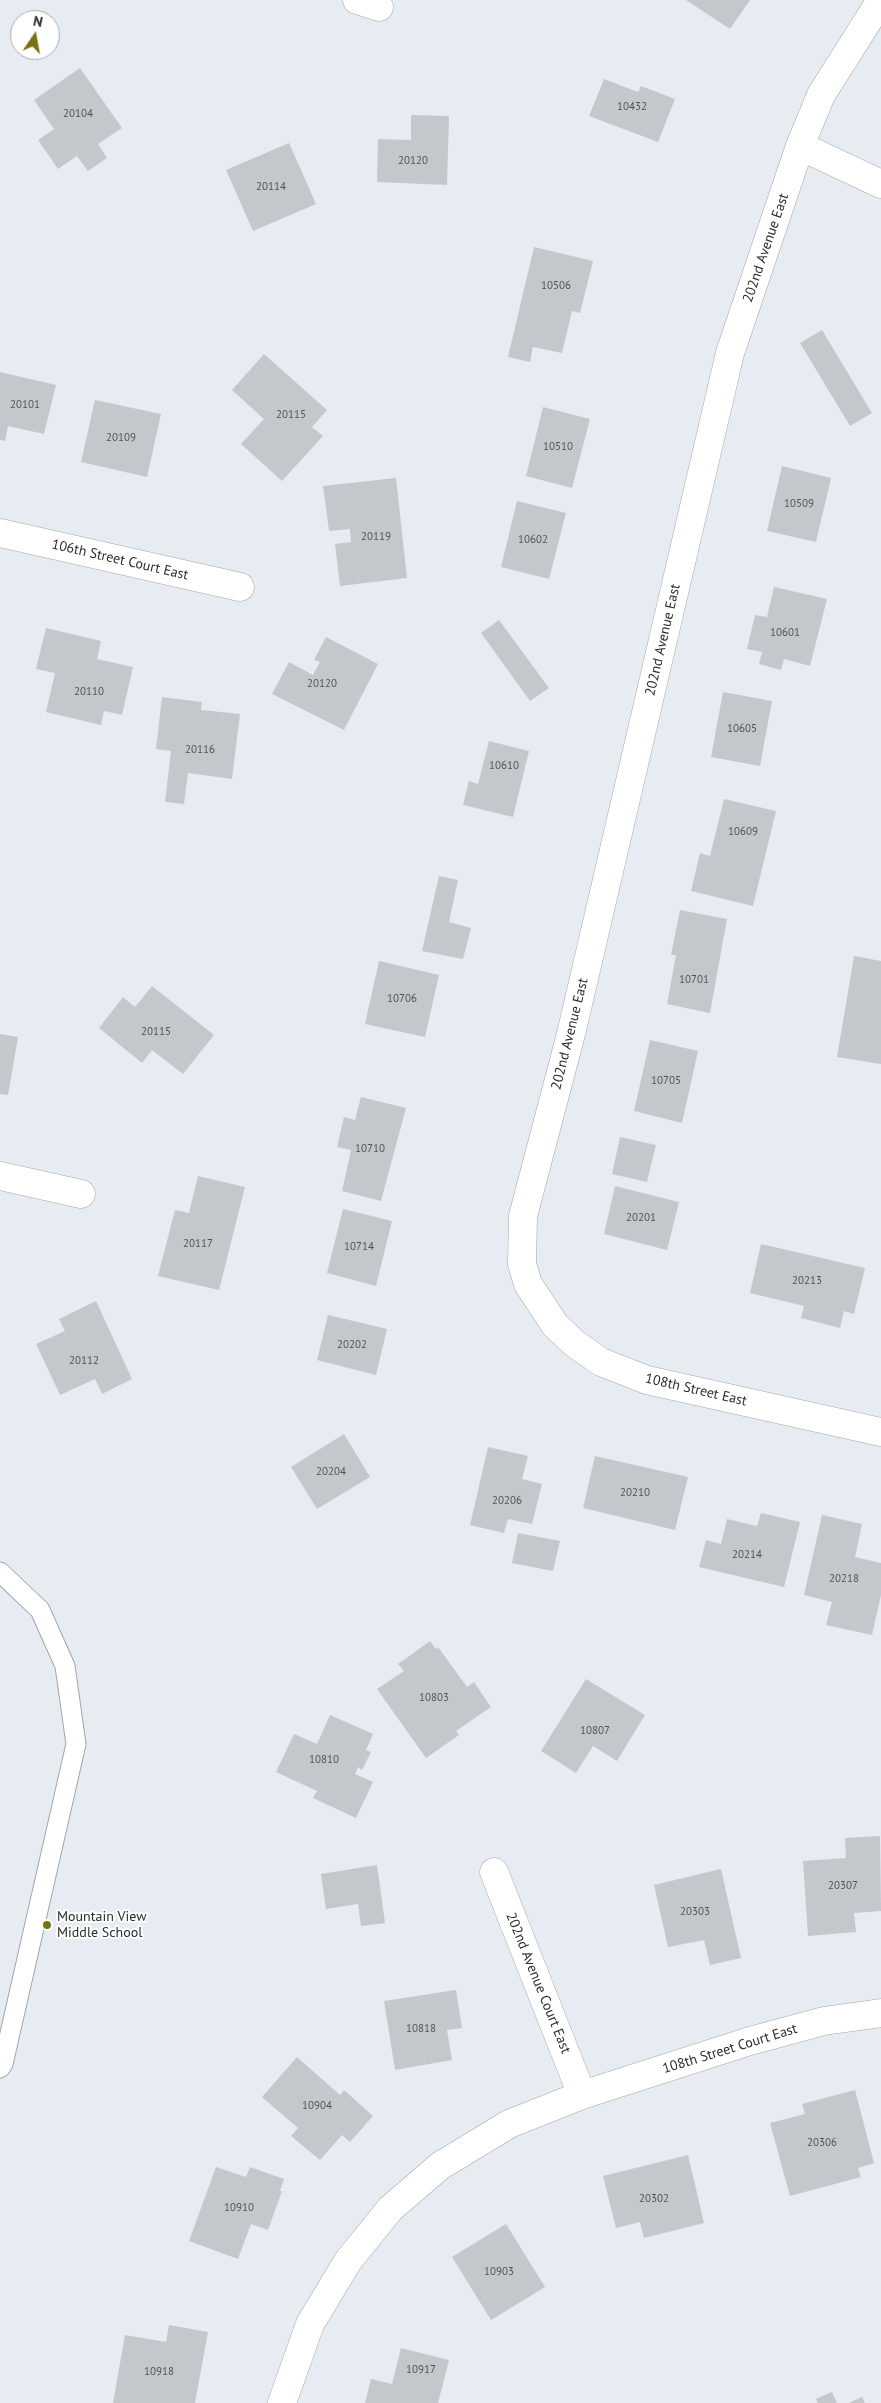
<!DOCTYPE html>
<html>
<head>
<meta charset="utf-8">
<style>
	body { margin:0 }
	#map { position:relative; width:881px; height:2403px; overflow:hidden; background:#e7ecf2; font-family:"PT Sans",sans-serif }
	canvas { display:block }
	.north { position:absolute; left:10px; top:10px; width:50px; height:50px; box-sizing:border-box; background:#fff; border:1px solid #aaabab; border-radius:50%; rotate:12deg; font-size:14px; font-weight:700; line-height:20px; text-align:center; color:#2a2c2e }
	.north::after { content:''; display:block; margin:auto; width:18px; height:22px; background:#797214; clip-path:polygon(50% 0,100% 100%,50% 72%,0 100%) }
</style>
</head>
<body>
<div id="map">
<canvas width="881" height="2403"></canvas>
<div class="north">N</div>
</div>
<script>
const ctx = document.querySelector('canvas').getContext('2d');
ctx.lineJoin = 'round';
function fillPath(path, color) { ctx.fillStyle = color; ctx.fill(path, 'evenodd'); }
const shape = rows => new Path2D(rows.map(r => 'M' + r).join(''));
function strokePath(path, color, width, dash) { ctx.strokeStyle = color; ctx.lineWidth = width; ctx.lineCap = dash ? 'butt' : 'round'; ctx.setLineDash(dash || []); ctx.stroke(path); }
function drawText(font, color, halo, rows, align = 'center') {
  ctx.font = font + ' "PT Sans",sans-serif'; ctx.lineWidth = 4; ctx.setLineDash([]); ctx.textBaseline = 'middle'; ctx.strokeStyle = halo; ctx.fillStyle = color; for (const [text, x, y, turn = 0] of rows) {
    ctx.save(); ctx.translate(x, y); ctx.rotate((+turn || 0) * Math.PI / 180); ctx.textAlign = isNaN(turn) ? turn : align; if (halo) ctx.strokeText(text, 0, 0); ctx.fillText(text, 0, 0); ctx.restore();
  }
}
const building = shape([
	[686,0,750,0,730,29],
	[80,68,122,128,98,144,107,158,88,171,77,156,58,169,38,140,54,129,34,100],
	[604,79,638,92,641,86,675,99,658,142,589,116],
	[411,115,449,116,447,185,377,182,378,139,411,140],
	[289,143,316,204,253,231,226,170],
	[534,247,593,261,580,313,572,311,562,353,533,347,530,362,508,357],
	[822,330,872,413,850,426,800,343],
	[264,354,327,410,312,427,323,436,282,481,241,444,264,419,232,390],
	[0,372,56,385,44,434,8,426,5,441,0,440],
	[95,400,161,414,147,477,81,462],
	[543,407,590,419,572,488,526,476],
	[782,466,831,478,816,542,767,531],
	[396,478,407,578,340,586,335,544,351,542,350,529,329,531,323,486],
	[517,501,566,513,549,579,501,567],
	[774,587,827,599,810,666,784,659,781,670,759,664,762,652,747,649,755,615,767,617],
	[499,620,549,688,530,701,481,633],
	[46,628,101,641,97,659,133,667,122,715,104,711,101,725,46,712,55,673,36,669],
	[326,637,378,664,344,730,272,694,289,662,313,675,320,662,314,660],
	[723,692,772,701,760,766,711,757],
	[162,697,202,702,201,710,240,714,232,779,188,773,184,804,165,802,171,751,156,749],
	[489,741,529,751,513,817,463,805,469,781,478,784],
	[724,799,776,811,753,906,691,891,700,853,710,856],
	[439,876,458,880,449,922,471,928,463,959,422,951],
	[680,910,727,919,710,1013,667,1004,676,955,671,955],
	[854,956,881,961,881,1064,837,1057],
	[379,961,439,975,425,1037,365,1024],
	[152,986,214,1035,183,1074,152,1050,142,1063,99,1028,123,997,135,1007],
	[0,1034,18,1037,8,1095,0,1094],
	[650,1040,698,1051,682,1123,634,1111],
	[361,1097,406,1108,381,1201,342,1191,351,1150,337,1147,344,1117,355,1120],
	[620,1137,656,1145,647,1182,612,1174],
	[198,1176,245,1187,219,1290,158,1276,175,1210,189,1213],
	[615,1186,679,1202,667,1250,604,1234],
	[343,1209,392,1221,376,1286,327,1273],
	[761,1244,865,1268,854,1314,844,1311,840,1328,801,1318,804,1306,750,1293],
	[96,1301,132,1379,102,1394,95,1379,60,1395,36,1344,65,1331,59,1319],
	[328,1315,387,1329,376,1375,317,1360],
	[344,1434,370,1477,317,1509,291,1467],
	[488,1447,528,1456,522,1479,542,1484,532,1524,508,1519,504,1533,470,1525],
	[595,1456,688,1477,675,1530,583,1508],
	[761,1513,800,1522,784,1587,699,1567,706,1540,721,1544,727,1519,757,1526],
	[822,1515,862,1524,855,1557,881,1563,881,1595,872,1635,826,1625,832,1602,804,1595],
	[518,1533,560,1541,553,1571,512,1563],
	[430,1641,436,1649,438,1647,467,1687,474,1682,491,1707,456,1731,459,1735,426,1758,377,1689,404,1671,398,1664],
	[586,1679,645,1715,617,1761,593,1746,576,1773,541,1751],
	[330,1715,373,1734,366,1750,371,1752,362,1770,358,1767,355,1774,373,1782,356,1818,313,1798,317,1791,276,1772,294,1734,317,1744],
	[880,1836,881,1911,854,1913,856,1932,808,1936,803,1861,846,1858,845,1838],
	[377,1865,385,1923,361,1926,358,1904,326,1909,321,1874],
	[721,1869,741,1958,710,1965,704,1940,668,1947,654,1885],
	[456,1990,462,2028,447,2030,452,2060,395,2070,384,2001],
	[297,2057,340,2095,344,2090,373,2116,350,2142,342,2135,320,2160,291,2136,298,2128,262,2097],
	[855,2090,874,2163,858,2168,861,2177,790,2196,770,2123,805,2114,802,2104],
	[688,2155,704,2223,644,2238,640,2222,616,2228,603,2176],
	[216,2167,246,2177,250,2167,284,2179,280,2191,282,2191,268,2230,251,2224,238,2259,189,2241],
	[506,2224,545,2287,491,2320,452,2257],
	[169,2325,208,2332,195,2403,113,2403,125,2335,166,2342],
	[401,2348,449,2360,438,2403,365,2403,371,2379,392,2384],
	[832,2392,837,2403,818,2403,816,2399],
	[862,2397,865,2403,849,2403]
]);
const lane = shape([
	[0,1572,40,1610,65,1666,76,1744,3,2064,0,2068]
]);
const street = shape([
	[357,0,379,7],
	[881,0,821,95,800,146,730,353,571,1034,523,1216,522,1264,528,1284,555,1325,574,1343,601,1362,647,1380,881,1432],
	[800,146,881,184],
	[0,533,240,587],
	[0,1176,81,1194],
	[494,1872,582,2095],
	[282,2403,310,2324,348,2261,390,2209,440,2166,509,2124,582,2095,750,2041,824,2021,881,2013]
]);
const markers = [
	[47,1925,5,"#797214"]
];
const numberNames = [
	["10432",632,107],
	["20104",78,114],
	["20120",413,161],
	["20114",271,187],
	["10506",556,286],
	["20101",25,405],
	["20115",291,415],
	["20109",121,438],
	["10510",558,447],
	["10509",799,504],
	["20119",376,537],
	["10602",533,540],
	["10601",785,633],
	["20120",322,684],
	["20110",89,692],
	["10605",742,729],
	["20116",200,750],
	["10610",504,766],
	["10609",743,832],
	["10701",694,980],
	["10706",402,999],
	["20115",156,1032],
	["10705",666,1081],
	["10710",370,1149],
	["20201",641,1218],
	["20117",198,1244],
	["10714",359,1247],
	["20213",807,1281],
	["20202",352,1345],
	["20112",84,1361],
	["20204",331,1472],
	["20210",635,1493],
	["20206",507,1501],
	["20214",747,1555],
	["20218",844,1579],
	["10803",434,1698],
	["10807",595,1731],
	["10810",324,1760],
	["20307",843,1886],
	["20303",695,1912],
	["10818",421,2029],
	["10904",317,2106],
	["20306",822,2143],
	["20302",654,2199],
	["10910",239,2208],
	["10903",499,2272],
	["10917",421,2370],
	["10918",159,2372]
];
const streetNames = [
	["202nd Avenue East",766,248,-71],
	["106th Street Court East",120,560,13],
	["202nd Avenue East",663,640,-77],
	["202nd Avenue East",570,1034,-76],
	["108th Street East",696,1390,13],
	["202nd Avenue Court East",538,1983,68],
	["108th Street Court East",730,2049,-17]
];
const poiNames = [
	["Mountain View",57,1917],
	["Middle School",57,1933]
];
fillPath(building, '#c3c8cd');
strokePath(lane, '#a2a6ab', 21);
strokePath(street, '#a2a6ab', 29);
strokePath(lane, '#fff', 19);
strokePath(street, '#fff', 28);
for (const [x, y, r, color] of markers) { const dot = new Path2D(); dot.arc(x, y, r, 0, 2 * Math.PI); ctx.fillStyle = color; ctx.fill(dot); strokePath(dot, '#fff', 2); }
drawText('11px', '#505356', null, numberNames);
drawText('14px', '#2a2c2e', '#fff', streetNames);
drawText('14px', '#2a2c2e', '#fff', poiNames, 'left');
</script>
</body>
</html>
